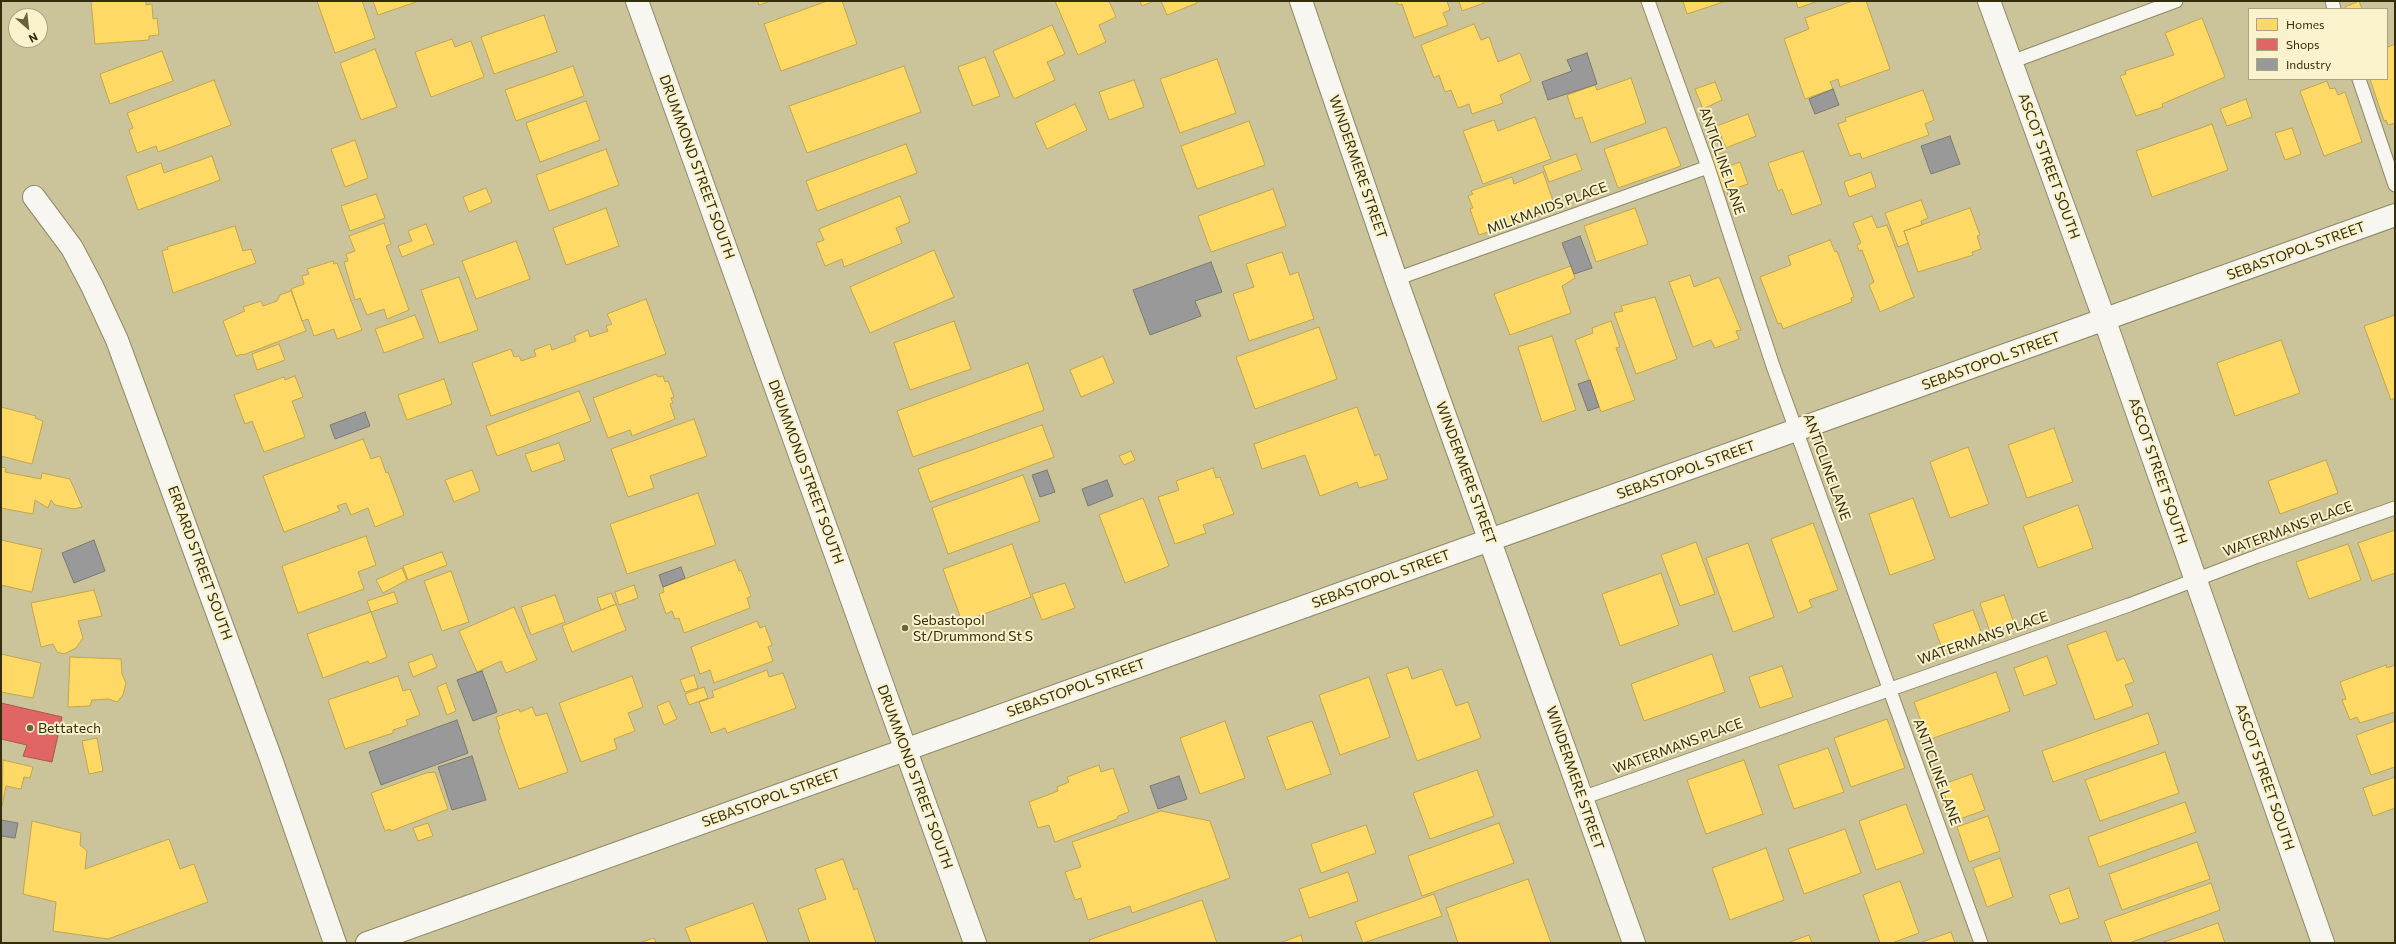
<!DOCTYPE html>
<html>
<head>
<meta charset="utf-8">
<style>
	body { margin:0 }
	#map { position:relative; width:2396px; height:944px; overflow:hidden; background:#cbc399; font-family:Commissioner,sans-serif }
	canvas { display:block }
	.frame { position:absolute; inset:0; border:2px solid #332d0c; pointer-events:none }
	.legend { position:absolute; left:2248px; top:8px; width:140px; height:72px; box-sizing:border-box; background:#f9f2cc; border:1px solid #aaa37f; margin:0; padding:5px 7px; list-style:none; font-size:12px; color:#332d0c }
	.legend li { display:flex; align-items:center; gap:8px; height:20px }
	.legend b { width:20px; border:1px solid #aaa37f }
	.north { position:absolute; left:8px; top:8px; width:40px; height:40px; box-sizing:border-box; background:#f9f2cc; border:1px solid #aaa37f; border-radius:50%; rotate:152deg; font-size:11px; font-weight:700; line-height:16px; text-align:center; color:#332d0c }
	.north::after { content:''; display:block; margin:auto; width:14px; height:18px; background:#68623d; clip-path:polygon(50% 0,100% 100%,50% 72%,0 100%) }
</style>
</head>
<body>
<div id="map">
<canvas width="2396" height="944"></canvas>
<div class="frame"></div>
<ul class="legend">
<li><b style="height:11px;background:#ffd966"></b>Homes</li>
<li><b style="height:11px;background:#e06666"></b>Shops</li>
<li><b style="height:11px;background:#999"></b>Industry</li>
</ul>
<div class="north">N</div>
</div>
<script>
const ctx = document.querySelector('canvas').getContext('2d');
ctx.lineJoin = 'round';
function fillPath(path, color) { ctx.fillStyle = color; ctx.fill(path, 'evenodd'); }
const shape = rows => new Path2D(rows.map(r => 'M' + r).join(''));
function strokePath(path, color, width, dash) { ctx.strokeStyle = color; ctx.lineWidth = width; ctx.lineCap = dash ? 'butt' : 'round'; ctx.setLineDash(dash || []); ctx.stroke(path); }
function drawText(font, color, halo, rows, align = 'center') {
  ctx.font = font + ' Commissioner,sans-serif'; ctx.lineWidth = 4; ctx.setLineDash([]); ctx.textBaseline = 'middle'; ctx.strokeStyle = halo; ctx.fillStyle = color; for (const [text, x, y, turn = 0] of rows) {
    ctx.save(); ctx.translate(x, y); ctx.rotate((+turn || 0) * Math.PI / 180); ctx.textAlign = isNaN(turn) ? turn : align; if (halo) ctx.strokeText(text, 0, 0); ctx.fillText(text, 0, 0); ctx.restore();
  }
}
const homes = shape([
	[91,1,146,1,146,5,152,4,153,19,157,18,159,35,149,36,149,40,95,44,91,1],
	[317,1,362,1,375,38,335,53,317,1],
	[373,1,419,1,378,15,373,1],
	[758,1,771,1,759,5,758,1],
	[827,1,842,1,857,44,781,71,764,24,827,1],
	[1055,1,1109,1,1116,17,1099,25,1106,42,1078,55,1055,1],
	[1140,1,1154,1,1142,6,1140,1],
	[1161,1,1196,1,1197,3,1167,15,1161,1],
	[1396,1,1447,1,1450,10,1443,13,1448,25,1414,38,1402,4,1398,5,1396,1],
	[1459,1,1483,1,1484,3,1462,11,1459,1],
	[1683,1,1726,1,1687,14,1683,1],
	[1796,1,1818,1,1798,8,1796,1],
	[1853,1,1866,1,1890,69,1840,87,1838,79,1830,82,1833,89,1805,99,1784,39,1809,29,1805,18,1853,1],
	[2359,1,2362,9,2346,9,2345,7,2359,1],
	[544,15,557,52,494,74,481,37,544,15],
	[2202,18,2225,77,2162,104,2163,107,2136,116,2120,76,2126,74,2125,71,2174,55,2165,33,2202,18],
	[1474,24,1481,40,1489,37,1498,62,1520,53,1531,81,1500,95,1503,103,1472,114,1469,104,1458,108,1451,90,1445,92,1439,75,1434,78,1421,45,1474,24],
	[1052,25,1065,54,1047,62,1055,80,1014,99,993,51,1052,25],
	[452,39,455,47,471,41,484,77,431,97,415,52,452,39],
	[2395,44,2395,123,2388,125,2386,120,2384,121,2370,79,2387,79,2387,45,2388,47,2395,44],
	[375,49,397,107,361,120,340,63,375,49],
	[162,51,173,81,110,104,100,74,162,51],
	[985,57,1000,96,973,106,958,67,985,57],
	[1217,59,1236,113,1180,133,1160,79,1217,59],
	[573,66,584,96,516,121,505,90,573,66],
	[904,66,921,112,807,153,789,106,904,66],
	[1631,78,1646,123,1591,143,1582,117,1575,119,1567,95,1595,85,1597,90,1631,78],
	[214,80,231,125,158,152,156,146,137,153,129,130,133,128,127,113,214,80],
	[1134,80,1144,107,1109,120,1099,92,1134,80],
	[2327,81,2330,89,2335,88,2338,95,2345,92,2362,142,2324,156,2300,91,2327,81],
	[1715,82,1722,100,1703,109,1695,89,1715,82],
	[1923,90,1934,120,1925,124,1929,135,1862,159,1860,153,1850,156,1838,124,1846,121,1845,118,1923,90],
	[2246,99,2252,117,2227,126,2220,109,2246,99],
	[586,101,600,140,540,162,526,123,586,101],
	[1075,104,1087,130,1047,149,1035,123,1075,104],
	[1748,114,1756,136,1726,148,1717,126,1748,114],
	[1535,117,1551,159,1483,184,1463,131,1494,120,1498,131,1535,117],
	[1249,121,1265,165,1197,189,1181,146,1249,121],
	[2212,124,2228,170,2152,197,2136,151,2212,124],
	[1666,127,1681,166,1618,188,1604,149,1666,127],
	[2292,128,2301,154,2285,160,2275,133,2292,128],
	[355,140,368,178,345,187,331,149,355,140],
	[906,144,917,173,817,211,806,181,906,144],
	[606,149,619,185,549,211,536,175,606,149],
	[1803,151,1822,204,1792,215,1782,189,1778,191,1768,163,1803,151],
	[1725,153,1729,166,1740,162,1748,184,1733,189,1735,196,1729,198,1727,191,1724,192,1711,158,1725,153],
	[1576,154,1582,170,1549,182,1543,166,1576,154],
	[212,156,220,180,138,210,126,176,161,163,164,173,212,156],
	[1543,172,1556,209,1479,235,1470,209,1473,208,1468,196,1473,194,1471,191,1512,177,1514,184,1543,172],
	[1871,172,1876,187,1849,197,1844,182,1871,172],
	[486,188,492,202,469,212,463,197,486,188],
	[1273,189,1286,226,1211,252,1198,216,1273,189],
	[376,194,385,218,350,231,341,206,376,194],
	[900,196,910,222,896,228,902,243,844,267,842,259,825,266,816,243,824,240,819,229,900,196],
	[1921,200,1928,218,1921,221,1922,225,1904,231,1908,243,1898,247,1885,213,1921,200],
	[606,208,619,246,566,265,553,228,606,208],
	[1635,208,1648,244,1596,262,1584,226,1635,208],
	[1970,208,1980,235,1977,236,1981,249,1972,252,1973,255,1918,272,1904,231,1970,208],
	[1872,216,1877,228,1887,225,1914,297,1880,312,1869,285,1874,282,1862,250,1859,251,1857,245,1861,243,1853,223,1872,216],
	[384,223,391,244,386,246,409,310,387,319,384,309,367,315,360,298,355,300,344,262,348,261,346,254,355,251,349,236,384,223],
	[426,224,434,244,402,257,398,246,412,241,408,231,426,224],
	[235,226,243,251,251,249,256,263,173,293,162,251,168,249,167,247,235,226],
	[1830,240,1835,252,1837,251,1854,297,1851,298,1852,302,1783,329,1781,323,1778,324,1760,277,1791,265,1788,256,1830,240],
	[516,241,530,279,476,299,462,261,516,241],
	[934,250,954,297,870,333,850,287,934,250],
	[1282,252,1290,275,1298,272,1314,319,1249,341,1233,294,1254,287,1246,264,1282,252],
	[333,261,334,264,337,263,362,330,337,339,334,329,314,336,308,319,302,321,291,289,304,284,302,276,309,274,307,269,333,261],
	[1571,266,1575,278,1562,286,1571,313,1510,335,1494,294,1571,266],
	[1690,275,1694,287,1719,277,1741,330,1736,331,1739,339,1715,348,1711,340,1693,347,1669,282,1690,275],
	[459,277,478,330,439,343,421,290,459,277],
	[291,291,306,331,243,355,242,354,236,356,223,321,245,311,243,307,261,301,263,306,277,301,280,295,291,291],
	[1655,297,1677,359,1636,374,1614,313,1623,311,1621,306,1655,297],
	[646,299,666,354,491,416,472,363,511,349,514,357,519,356,521,361,536,356,534,350,550,344,552,350,576,341,574,336,588,330,590,337,608,331,606,326,612,324,607,314,646,299],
	[415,315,424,338,384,353,375,329,415,315],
	[2395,315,2395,398,2391,400,2364,326,2395,315],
	[954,321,971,369,910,390,894,343,954,321],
	[1611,321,1620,347,1616,348,1635,400,1601,412,1575,340,1593,333,1592,328,1611,321],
	[1319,327,1337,379,1255,409,1236,357,1319,327],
	[1552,336,1576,410,1542,422,1518,347,1552,336],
	[2281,340,2300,393,2235,416,2217,363,2281,340],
	[279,344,285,360,257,370,252,354,279,344],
	[1103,356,1114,383,1081,397,1070,370,1103,356],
	[1028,363,1044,410,913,457,897,411,1028,363],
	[656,374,658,377,663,376,665,382,668,381,674,397,671,398,673,403,670,404,675,419,632,436,630,430,608,438,593,398,656,374],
	[295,376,303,397,292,401,305,437,264,452,252,421,245,424,234,395,284,377,285,380,295,376],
	[444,379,452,404,407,420,398,395,444,379],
	[579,391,591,421,497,456,486,426,579,391],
	[1,407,36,416,35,418,43,421,32,464,1,456,1,407],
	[1357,407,1375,456,1379,454,1388,479,1359,488,1357,482,1320,496,1305,455,1262,469,1254,444,1357,407],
	[694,419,707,456,650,476,654,488,628,497,611,449,694,419],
	[1042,425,1054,457,930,502,918,469,1042,425],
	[2054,428,2073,482,2027,498,2008,445,2054,428],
	[363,439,371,459,380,456,386,473,388,472,404,515,375,527,368,508,351,515,346,503,337,506,340,511,284,532,263,476,363,439],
	[559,443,565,460,532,472,525,454,559,443],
	[1968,447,1989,504,1950,518,1930,462,1968,447],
	[1131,451,1135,460,1124,465,1119,456,1131,451],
	[2326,460,2338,493,2280,514,2268,481,2326,460],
	[1,467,6,468,5,472,41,479,42,473,70,479,82,507,74,509,55,505,51,500,48,508,35,500,33,514,1,508,1,467],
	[1213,468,1216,478,1220,477,1234,514,1203,525,1206,533,1175,544,1158,497,1179,490,1176,481,1213,468],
	[472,470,480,491,454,502,445,480,472,470],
	[1023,475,1040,521,948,554,932,508,1023,475],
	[698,493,716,545,627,574,610,524,698,493],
	[1143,498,1169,566,1125,583,1099,515,1143,498],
	[1913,498,1935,559,1890,575,1869,514,1913,498],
	[2078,505,2093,548,2038,568,2023,526,2078,505],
	[1813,523,1838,590,1809,600,1812,607,1798,613,1771,539,1813,523],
	[2395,530,2395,573,2372,581,2358,543,2395,530],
	[366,536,376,565,358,572,364,589,298,613,282,566,366,536],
	[1,540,42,549,32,592,1,585,1,540],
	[1696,542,1715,594,1680,606,1661,555,1696,542],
	[1748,543,1774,617,1733,632,1706,558,1748,543],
	[1012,544,1031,597,962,622,943,569,1012,544],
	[2348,544,2361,580,2309,599,2296,562,2348,544],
	[442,552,447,565,408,580,403,566,442,552],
	[735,560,739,571,741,570,751,596,747,598,750,608,684,633,679,618,675,619,672,611,666,614,659,594,664,592,663,587,735,560],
	[402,568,407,580,383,593,376,580,402,568],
	[451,571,469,622,442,631,424,581,451,571],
	[1661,573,1679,625,1620,646,1602,594,1661,573],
	[1065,583,1075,608,1042,620,1032,594,1065,583],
	[634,585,638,598,619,605,615,592,634,585],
	[94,590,102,616,78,621,83,638,76,648,64,654,57,652,53,644,41,647,31,603,94,590],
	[394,592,398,603,371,612,367,601,394,592],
	[611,593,616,604,601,610,597,598,611,593],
	[555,595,565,622,531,635,521,607,555,595],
	[2004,595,2014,623,1990,632,1980,603,2004,595],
	[616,604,626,630,572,652,562,626,616,604],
	[514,607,537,660,506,673,501,661,477,672,459,631,514,607],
	[1973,610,1983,637,1943,651,1933,624,1973,610],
	[371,612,387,657,370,664,368,661,323,678,307,634,371,612],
	[757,621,760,628,765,626,772,645,768,647,773,661,714,683,710,670,700,674,691,647,757,621],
	[2106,631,2117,661,2124,658,2134,682,2125,685,2133,706,2095,720,2067,645,2106,631],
	[1,654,41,663,33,698,1,692,1,654],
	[432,654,437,667,413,677,408,663,432,654],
	[1712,654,1725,692,1644,721,1631,684,1712,654],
	[2047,656,2057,684,2024,696,2014,668,2047,656],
	[70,657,121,659,122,674,126,683,123,695,117,702,109,699,92,700,90,706,68,707,70,657],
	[2386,665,2387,668,2395,665,2395,712,2360,723,2357,717,2350,720,2342,700,2346,699,2340,682,2386,665],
	[1782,666,1793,697,1760,708,1749,677,1782,666],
	[1408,667,1412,679,1442,669,1456,706,1468,702,1481,738,1417,761,1386,674,1408,667],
	[767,670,769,677,783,673,796,708,727,733,725,728,711,733,699,702,714,697,712,691,767,670],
	[1996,672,2010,711,1928,740,1914,702,1996,672],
	[694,675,698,688,685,692,680,680,694,675],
	[398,676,403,691,410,689,420,715,406,720,408,725,393,730,393,733,345,749,328,700,398,676],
	[632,676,643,707,628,713,635,731,614,739,617,749,581,762,559,703,632,676],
	[1369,677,1390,737,1340,755,1319,695,1369,677],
	[446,683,456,711,447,715,437,687,446,683],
	[704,687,708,698,689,705,685,694,704,687],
	[669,701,677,719,664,725,657,706,669,701],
	[532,707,536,716,547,713,568,772,519,789,498,730,500,729,496,717,519,709,520,712,532,707],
	[2148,713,2159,744,2053,782,2042,751,2148,713],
	[1887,719,1905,768,1851,787,1834,738,1887,719],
	[1225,721,1245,778,1200,794,1180,738,1225,721],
	[1312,721,1331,774,1286,790,1267,737,1312,721],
	[2395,721,2395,767,2371,775,2356,735,2395,721],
	[97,738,103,771,89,774,82,741,97,738],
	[1828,748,1844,792,1794,809,1778,765,1828,748],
	[2165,752,2179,793,2100,821,2085,780,2165,752],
	[3,760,33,767,30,778,24,777,21,789,6,786,2,806,3,760],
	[1744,760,1763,814,1706,834,1687,780,1744,760],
	[1099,765,1101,772,1113,768,1129,812,1118,816,1117,819,1055,842,1049,825,1038,828,1029,802,1058,791,1057,787,1069,782,1067,777,1099,765],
	[1477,770,1494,816,1430,839,1413,793,1477,770],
	[435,772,448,809,391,831,390,829,385,831,371,793,426,773,435,772],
	[1972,774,1985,810,1954,821,1941,785,1972,774],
	[2395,777,2395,808,2373,816,2363,788,2395,777],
	[2185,802,2196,832,2099,867,2088,837,2185,802],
	[1906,804,1924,853,1876,870,1859,821,1906,804],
	[1161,811,1210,821,1230,878,1132,913,1130,906,1088,920,1081,898,1075,900,1065,872,1081,867,1072,842,1161,811],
	[1988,816,2000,851,1969,862,1957,827,1988,816],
	[32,821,81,833,80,845,87,851,85,869,169,839,180,869,194,864,208,902,108,939,53,931,56,902,23,894,32,821],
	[428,823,433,836,418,841,413,828,428,823],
	[1499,823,1514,863,1422,896,1408,856,1499,823],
	[1366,825,1376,853,1321,873,1311,844,1366,825],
	[1845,829,1861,873,1804,894,1788,849,1845,829],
	[2197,842,2210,879,2122,910,2109,874,2197,842],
	[1766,848,1784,900,1730,920,1712,868,1766,848],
	[2000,858,2013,897,1987,907,1973,868,2000,858],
	[843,859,854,890,857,888,876,943,810,943,798,909,826,899,815,869,843,859],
	[1348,872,1358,901,1309,918,1299,889,1348,872],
	[1528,879,1551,943,1458,943,1446,908,1528,879],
	[1900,881,1919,933,1892,943,1880,943,1863,895,1900,881],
	[2211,883,2220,910,2129,943,2112,943,2104,921,2211,883],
	[2069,888,2079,918,2060,924,2049,895,2069,888],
	[1434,894,1442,916,1363,943,1355,922,1434,894],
	[1202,900,1217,943,1090,943,1089,940,1202,900],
	[753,903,768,943,691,943,685,928,753,903],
	[2218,923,2225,943,2161,943,2218,923],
	[1951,932,1955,943,1922,943,1922,942,1951,932],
	[1301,935,1303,943,1280,943,1301,935],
	[1809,935,1812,943,1787,943,1809,935],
	[654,938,656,943,639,943,654,938]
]);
const shops = shape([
	[1,703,62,717,52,762,23,756,27,745,1,739,1,703]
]);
const industry = shape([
	[1587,53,1597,84,1548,100,1542,82,1572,71,1567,60,1587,53],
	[1833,89,1839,105,1815,114,1809,99,1833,89],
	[1950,136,1960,164,1931,174,1921,146,1950,136],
	[1580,236,1592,268,1574,274,1562,243,1580,236],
	[1211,262,1222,292,1195,301,1201,316,1150,335,1133,290,1211,262],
	[1590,380,1599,407,1588,411,1578,384,1590,380],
	[365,412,370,426,335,439,330,425,365,412],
	[1047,470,1055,492,1040,497,1032,475,1047,470],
	[1107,480,1113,496,1088,506,1082,489,1107,480],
	[94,540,105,571,74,583,62,553,94,540],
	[681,567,685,578,663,587,659,575,681,567],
	[482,671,497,712,473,721,457,680,482,671],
	[457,720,468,753,381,785,369,752,457,720],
	[472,756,486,800,452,810,438,767,472,756],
	[1179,776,1187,799,1158,809,1150,786,1179,776],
	[1,820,18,823,15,838,1,836,1,820]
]);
const lane = shape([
	[1648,1,1708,167,1773,366,1981,943],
	[2332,1,2334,9],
	[2011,62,2176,1],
	[2359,79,2395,185],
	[1396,279,1708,167],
	[1582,798,2129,605,2258,556,2395,508]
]);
const street = shape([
	[1301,1,1396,279,1634,943],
	[1989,1,2105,321,2323,943],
	[34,197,72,248,92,286,117,340,271,759,335,943],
	[367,943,2395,215]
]);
const secondary = shape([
	[637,1,975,943]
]);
const markers = [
	[905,628,4,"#68623d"],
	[30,728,4,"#68623d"]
];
const streetNames = [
	["ANTICLINE LANE",1722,161,71],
	["ASCOT STREET SOUTH",2049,166,70],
	["DRUMMOND STREET SOUTH",697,167,70],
	["WINDERMERE STREET",1358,167,71],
	["MILKMAIDS PLACE",1547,208,-20],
	["SEBASTOPOL STREET",2296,251,-20],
	["SEBASTOPOL STREET",1991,361,-20],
	["ANTICLINE LANE",1827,467,70],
	["SEBASTOPOL STREET",1686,470,-20],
	["ASCOT STREET SOUTH",2158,471,71],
	["DRUMMOND STREET SOUTH",806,472,70],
	["WINDERMERE STREET",1466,473,70],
	["WATERMANS PLACE",2288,529,-20],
	["ERRARD STREET SOUTH",200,563,70],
	["SEBASTOPOL STREET",1381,579,-20],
	["WATERMANS PLACE",1983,638,-19],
	["SEBASTOPOL STREET",1076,688,-20],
	["WATERMANS PLACE",1678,746,-20],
	["ANTICLINE LANE",1937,772,70],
	["DRUMMOND STREET SOUTH",915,777,70],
	["ASCOT STREET SOUTH",2265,777,71],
	["WINDERMERE STREET",1575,778,71],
	["SEBASTOPOL STREET",771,798,-20]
];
const poiNames = [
	["Sebastopol",913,620],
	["St/Drummond St S",913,636],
	["Bettatech",38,728]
];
fillPath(homes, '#ffd966');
strokePath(homes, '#c2a54b', 1);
fillPath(shops, '#e06666');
strokePath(shops, '#ac554b', 1);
fillPath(industry, '#999');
strokePath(industry, '#7a796f', 1);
strokePath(lane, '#8e8966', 15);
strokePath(street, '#8e8966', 24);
strokePath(secondary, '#8e8966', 24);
strokePath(lane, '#f7f6f0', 13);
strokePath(street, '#f7f6f0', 22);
strokePath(secondary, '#f7f6f0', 22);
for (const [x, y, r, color] of markers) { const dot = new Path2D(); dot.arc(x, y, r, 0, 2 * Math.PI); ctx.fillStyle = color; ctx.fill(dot); strokePath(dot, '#f9f2cc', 1.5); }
drawText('14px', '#332d0c', '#f9f2cc', streetNames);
drawText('14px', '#332d0c', '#f9f2cc', poiNames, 'left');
</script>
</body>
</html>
